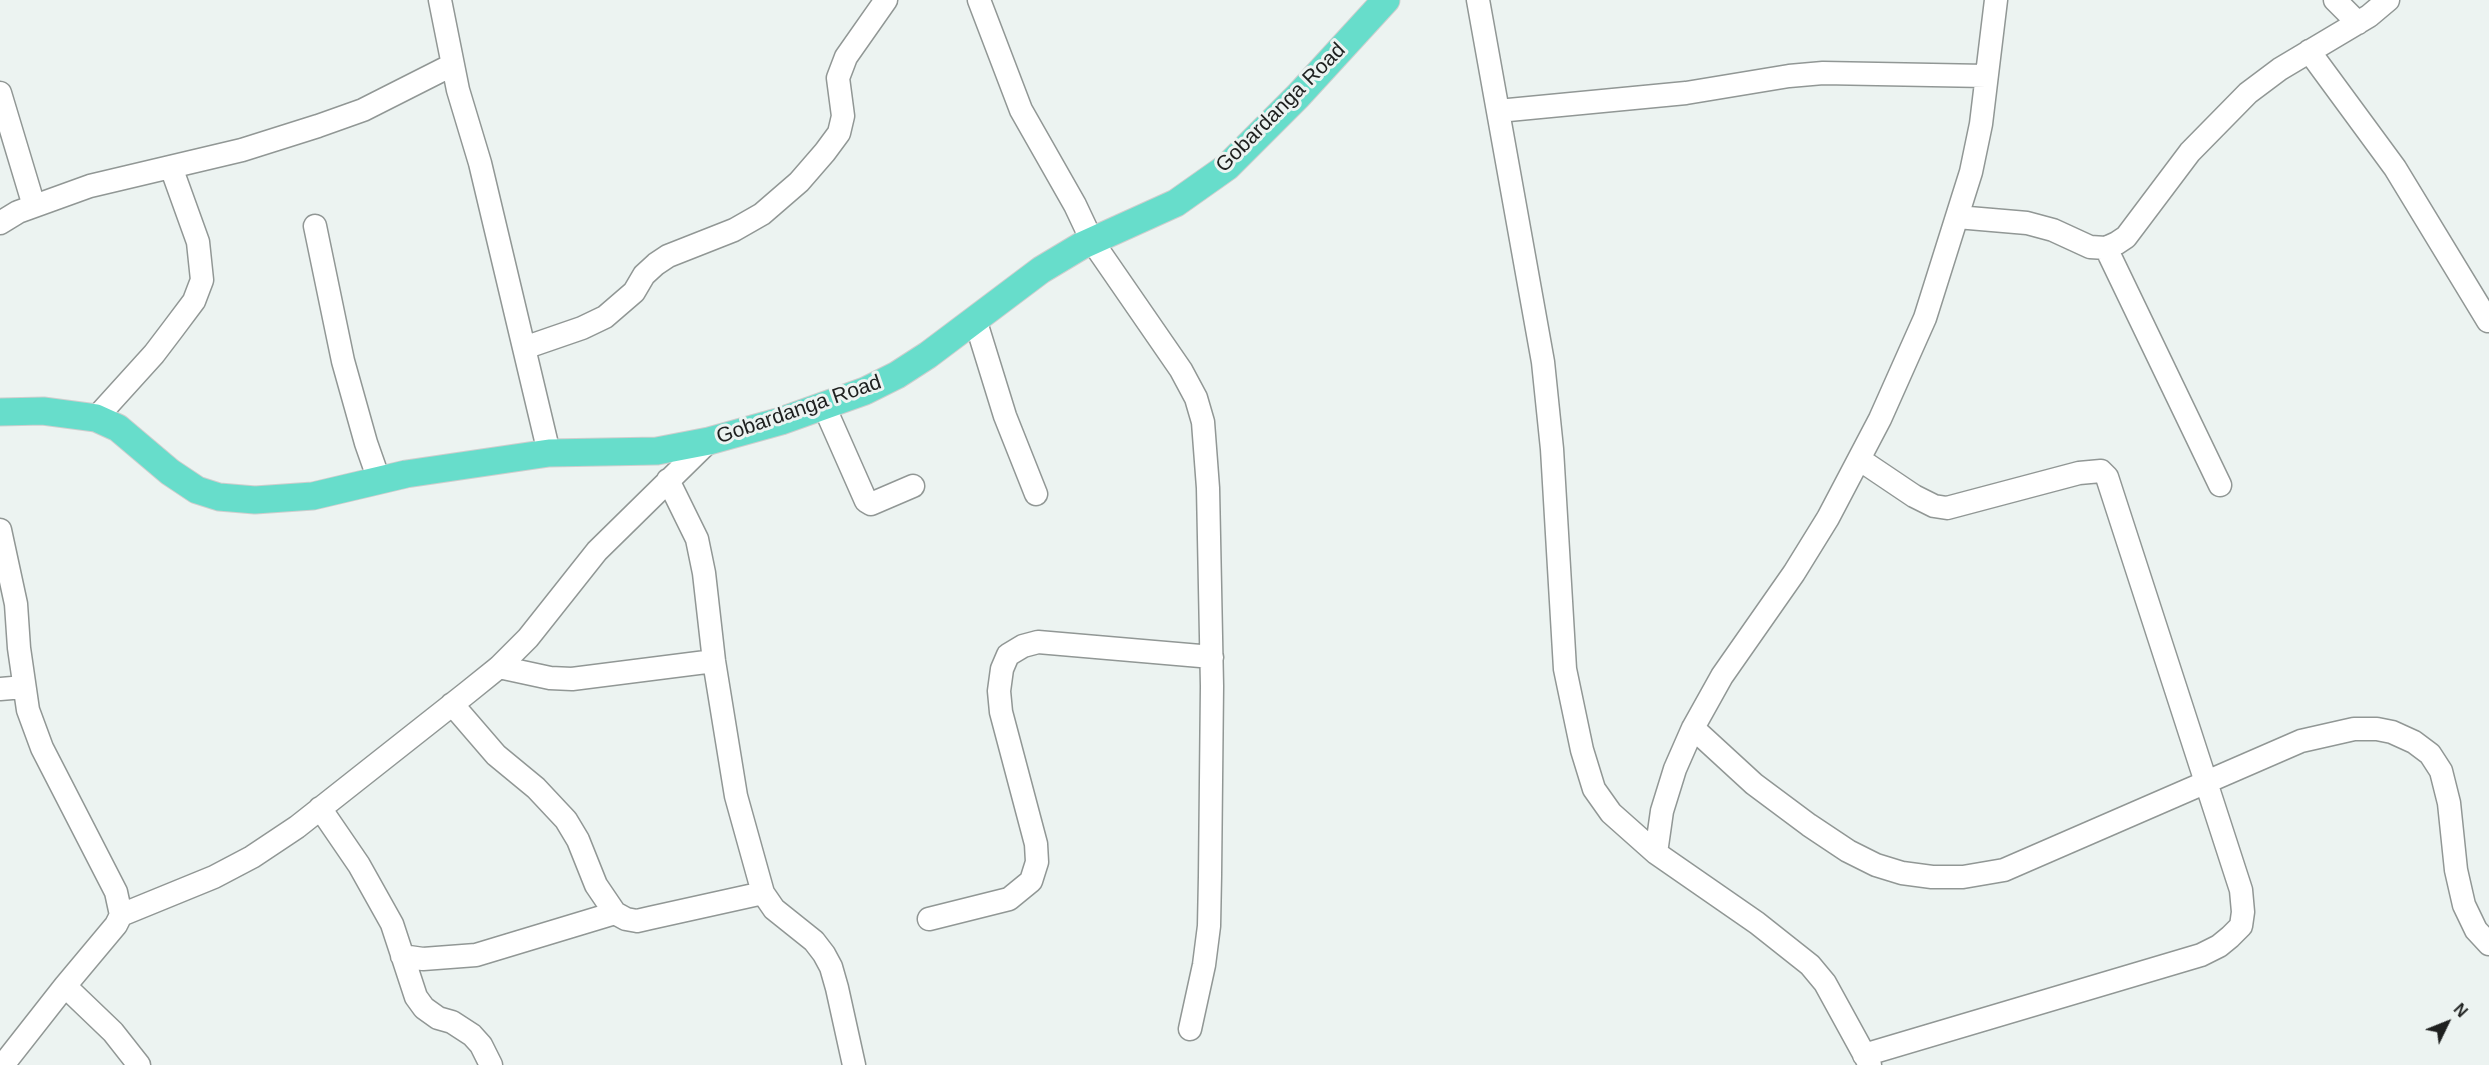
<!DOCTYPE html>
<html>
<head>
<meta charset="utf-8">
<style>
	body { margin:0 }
	#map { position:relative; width:2489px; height:1065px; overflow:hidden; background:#ecf3f1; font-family:Arial,sans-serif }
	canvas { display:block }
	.north { position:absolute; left:2417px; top:993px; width:60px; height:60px; -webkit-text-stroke:4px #ecf3f1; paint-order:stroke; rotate:47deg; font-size:16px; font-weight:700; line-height:24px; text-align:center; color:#1e201f }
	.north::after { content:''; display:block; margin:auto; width:21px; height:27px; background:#1e201f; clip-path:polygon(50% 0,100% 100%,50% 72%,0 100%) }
</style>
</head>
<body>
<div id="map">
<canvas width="2489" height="1065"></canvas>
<div class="north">N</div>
</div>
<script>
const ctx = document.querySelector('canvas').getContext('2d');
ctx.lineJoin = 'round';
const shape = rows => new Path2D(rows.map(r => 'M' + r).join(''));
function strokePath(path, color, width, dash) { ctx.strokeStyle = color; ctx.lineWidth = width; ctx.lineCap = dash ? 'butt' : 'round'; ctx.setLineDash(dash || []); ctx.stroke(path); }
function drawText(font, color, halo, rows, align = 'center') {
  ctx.font = font + ' Arial,sans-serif'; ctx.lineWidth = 6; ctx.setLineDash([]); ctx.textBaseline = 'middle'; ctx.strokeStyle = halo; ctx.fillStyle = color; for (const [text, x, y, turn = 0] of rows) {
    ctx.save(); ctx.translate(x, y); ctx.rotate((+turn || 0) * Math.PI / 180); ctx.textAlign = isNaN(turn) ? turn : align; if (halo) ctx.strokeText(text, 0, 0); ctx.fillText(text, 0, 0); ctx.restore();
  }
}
const minor = shape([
	[440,0,458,90,480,163,549,453],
	[979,0,1021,110,1075,205,1092,241,1181,370,1196,398,1203,422,1208,488,1212,686,1210,876,1209,926,1204,965,1190,1029],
	[1478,0,1543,362,1552,449,1565,669,1582,750,1594,789,1611,813,1656,853,1757,923,1810,965,1825,983,1870,1065],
	[2335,0,2358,23],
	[2309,51,2395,168,2488,321],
	[0,93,34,206],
	[1498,111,1686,93,1789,76,1823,73,1986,76],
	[1957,217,2027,223,2053,230,2090,247,2106,248,2117,243,2126,237,2190,152,2248,93,2280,69,2369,16,2388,0],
	[0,223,18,212,90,186,242,150,318,126,363,110,452,65],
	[315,226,343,361,366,443,379,480],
	[2106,248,2220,485],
	[975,319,1005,416,1036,494],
	[524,348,582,328,605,317,634,292,644,275,656,264,668,256,734,230,762,214,799,182,825,152,839,133,843,116,838,78,846,57,886,0],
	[824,406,866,501,871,504,913,486],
	[96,418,154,354,173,329,194,301,202,280,198,242,171,167],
	[1859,459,1914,496,1934,506,1947,508,2079,473,2101,471,2107,477,2241,890,2243,912,2241,926,2230,937,2219,946,2201,955,1864,1055],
	[668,480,697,539,704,573,714,661,736,796,763,893,774,909,814,941,824,954,831,967,837,988,854,1065],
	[0,530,16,604,19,648,28,710,42,748,116,892,121,915,116,925,65,986,3,1065],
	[499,667,550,678,572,679,714,661],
	[0,689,24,687],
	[452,704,496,755,536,788,566,820,578,840,596,885,615,913,626,919,637,921,650,918,763,893],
	[1693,728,1754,784,1809,825,1848,851,1876,865,1902,873,1932,877,1963,877,2004,870,2301,741,2354,729,2377,729,2392,732,2414,742,2430,754,2441,771,2449,803,2456,870,2464,905,2476,930,2489,944],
	[320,808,359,865,392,924,416,997,424,1008,438,1018,452,1022,472,1035,481,1045,491,1065],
	[1656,853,1662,811,1675,769,1693,728,1722,676,1794,573,1828,518,1880,419,1925,318,1971,172,1981,124,1996,0],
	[121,915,214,877,252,857,297,827,468,692,499,667,528,638,597,551,709,441],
	[929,919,1009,899,1031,881,1037,862,1036,844,1001,712,999,691,1002,669,1008,655,1023,646,1038,642,1212,657],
	[402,956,423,959,476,955,615,913],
	[65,986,113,1032,139,1065]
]);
const major = shape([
	[0,412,43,411,96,418,118,428,170,472,197,490,219,497,255,500,313,496,406,474,549,453,657,451,709,441,781,421,865,391,897,375,928,355,1041,270,1081,246,1176,203,1227,167,1298,96,1386,0]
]);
const streetNames = [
	["Gobardanga Road",1281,108,-45],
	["Gobardanga Road",799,410,-19]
];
strokePath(minor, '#919795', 25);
strokePath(major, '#cecece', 29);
strokePath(minor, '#fff', 22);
strokePath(major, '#67ddcb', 27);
drawText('21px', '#1e201f', '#ecf3f1', streetNames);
</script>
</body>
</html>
